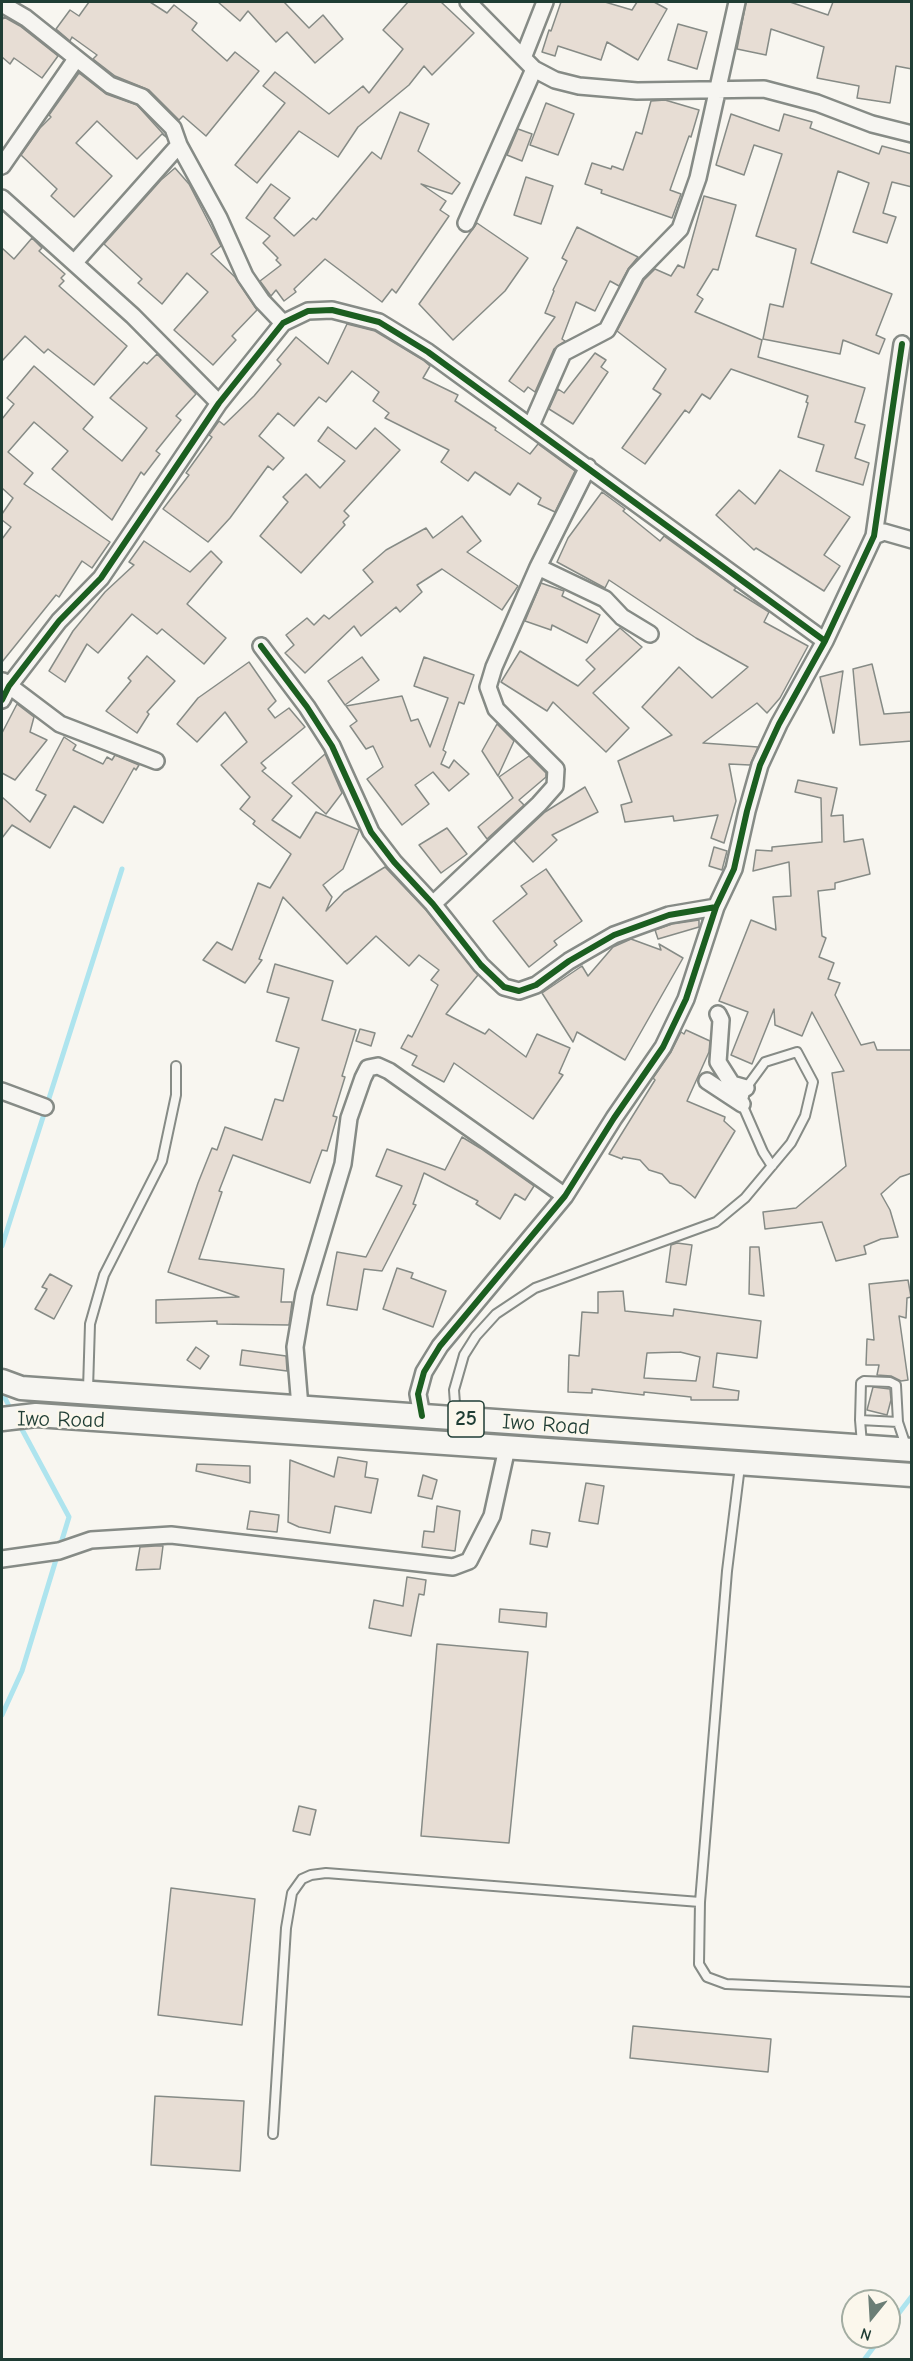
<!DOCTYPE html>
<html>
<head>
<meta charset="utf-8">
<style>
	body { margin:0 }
	#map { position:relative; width:913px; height:2361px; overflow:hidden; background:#f8f6f0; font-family:"Comic Neue",sans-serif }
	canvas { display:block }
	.frame { position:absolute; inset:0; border:3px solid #1f3d34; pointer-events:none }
	.north { position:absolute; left:841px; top:2289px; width:60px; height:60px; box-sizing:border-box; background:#fbf7ec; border:2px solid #a3ada2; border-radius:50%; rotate:198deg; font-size:16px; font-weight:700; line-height:24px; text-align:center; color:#1f3d34 }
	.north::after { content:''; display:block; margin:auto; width:21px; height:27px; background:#6b7e76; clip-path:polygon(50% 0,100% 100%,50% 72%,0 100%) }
</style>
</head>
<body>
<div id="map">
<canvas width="913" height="2361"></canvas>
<div class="frame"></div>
<div class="north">N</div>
</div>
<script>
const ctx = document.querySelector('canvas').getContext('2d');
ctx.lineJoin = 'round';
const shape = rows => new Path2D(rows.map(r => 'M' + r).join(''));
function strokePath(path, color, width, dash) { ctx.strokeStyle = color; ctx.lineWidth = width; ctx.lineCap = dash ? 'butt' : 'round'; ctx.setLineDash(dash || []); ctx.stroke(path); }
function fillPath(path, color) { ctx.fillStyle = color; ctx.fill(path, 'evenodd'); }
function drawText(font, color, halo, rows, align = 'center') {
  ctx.font = font + ' "Comic Neue",sans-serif'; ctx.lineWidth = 5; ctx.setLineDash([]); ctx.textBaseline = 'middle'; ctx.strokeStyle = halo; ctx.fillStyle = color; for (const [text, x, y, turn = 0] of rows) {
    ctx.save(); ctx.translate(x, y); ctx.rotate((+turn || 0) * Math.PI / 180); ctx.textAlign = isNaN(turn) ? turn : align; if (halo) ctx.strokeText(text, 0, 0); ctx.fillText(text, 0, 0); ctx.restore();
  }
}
const stream = shape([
	[2,1246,122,869],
	[2,1392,12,1412],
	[2,1715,22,1671,69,1517,18,1422],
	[889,2326,912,2296],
	[864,2360,881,2337]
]);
const building = shape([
	[89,2,150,2,167,13,174,5,197,23,192,30,227,61,235,52,259,71,206,136,183,116,179,120,149,90,115,76,93,59,97,55,72,37,70,41,56,29,70,10,79,16,89,2],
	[218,2,284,2,309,28,323,15,343,39,315,63,287,32,276,42,248,11,240,21,218,2],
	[408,2,441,2,474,33,432,75,424,66,409,85,358,127,338,157,299,131,257,183,235,165,285,103,263,86,275,72,329,114,363,86,369,93,403,49,383,30,408,2],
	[561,2,605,2,632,10,637,2,654,2,667,9,638,60,607,42,601,60,558,46,555,56,542,52,549,30,551,31,561,2],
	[746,2,790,2,828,15,833,2,912,2,912,69,896,66,890,103,857,98,859,86,817,78,824,47,771,29,766,55,737,49,746,2],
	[4,17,20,26,58,56,42,78,14,58,10,64,2,57,2,20,4,17],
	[678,24,707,32,697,69,668,60,678,24],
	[79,73,106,94,137,105,166,137,162,134,137,159,97,121,76,143,112,176,74,217,51,196,57,189,21,155,40,128,51,117,49,115,79,73],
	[665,100,699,110,691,137,689,136,670,190,681,194,672,218,601,193,602,190,585,184,592,163,611,169,612,166,623,170,636,132,642,134,651,101,665,100],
	[546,103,574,114,558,155,530,145,546,103],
	[400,112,429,124,418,151,460,183,452,194,421,184,446,201,440,210,449,216,396,293,392,289,382,302,325,259,294,289,296,292,284,301,276,290,271,296,260,281,281,265,276,260,278,258,263,243,270,236,246,218,271,184,290,198,274,218,294,236,313,218,316,220,372,152,381,159,400,112],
	[731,114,779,131,784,114,812,122,810,128,879,154,882,146,912,154,912,187,892,182,883,213,896,217,887,243,853,232,869,183,838,171,811,263,892,294,876,335,885,339,879,354,843,340,840,354,763,339,770,304,783,307,796,249,756,236,782,154,754,145,744,175,716,165,731,114],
	[518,129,532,134,522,161,507,155,518,129],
	[175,168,189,184,221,246,211,254,235,277,257,310,232,336,236,340,213,365,174,330,208,292,187,273,162,304,138,283,142,279,104,244,161,180,175,168],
	[526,177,553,186,541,224,514,215,526,177],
	[704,196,736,205,718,270,713,269,697,295,703,299,695,312,762,340,758,357,865,388,855,422,865,425,855,458,869,463,863,485,816,471,824,445,798,437,808,403,806,402,808,396,731,369,710,399,702,394,689,413,685,410,645,464,622,448,661,394,653,389,666,369,617,331,644,280,655,269,671,276,678,265,684,268,704,196],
	[477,223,528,258,505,291,453,340,419,304,477,223],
	[577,227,638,257,628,269,619,286,610,281,595,311,576,302,562,339,565,341,554,349,535,392,528,387,524,392,509,381,555,317,545,313,554,291,553,290,567,261,562,258,577,227],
	[32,238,42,248,39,251,65,274,61,278,64,281,59,286,127,346,94,385,48,349,44,353,25,336,2,361,2,248,14,259,32,238],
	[347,324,375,331,423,360,430,366,423,378,458,395,455,401,496,428,495,430,530,454,538,444,575,471,555,512,538,504,541,498,518,483,510,495,475,472,468,481,441,462,449,450,385,418,389,413,373,401,379,392,352,371,326,402,319,397,294,426,278,413,259,436,284,458,273,470,268,466,230,518,208,542,163,509,189,475,186,473,212,437,209,435,219,421,224,425,254,396,281,364,277,360,296,337,328,364,347,324],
	[595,353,606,360,601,367,608,372,573,424,549,409,558,389,564,393,595,353],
	[157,354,196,394,176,416,181,420,156,451,160,454,144,475,141,472,112,520,52,469,68,451,34,422,8,452,33,473,24,484,110,542,92,568,82,561,59,597,56,595,2,662,2,539,11,527,2,520,2,514,13,498,2,488,2,419,14,404,7,398,34,366,93,417,83,429,122,461,147,428,110,398,144,362,147,364,157,354],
	[328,427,356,449,375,428,400,450,344,511,349,516,343,522,345,525,301,573,260,536,288,502,283,497,306,474,320,488,345,461,318,441,328,427],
	[780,470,850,517,824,555,840,566,824,591,756,548,754,550,716,515,739,490,755,504,780,470],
	[602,492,625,509,623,511,660,541,664,536,736,588,734,590,769,612,764,622,808,646,780,698,767,713,757,703,703,743,758,747,750,765,729,764,736,801,724,843,711,838,718,815,674,821,673,816,625,822,621,805,632,802,618,761,672,735,642,707,679,667,712,698,748,667,696,638,609,580,605,588,557,562,568,538,602,492],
	[462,516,481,541,467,552,518,586,502,610,442,569,417,585,422,592,400,612,396,607,361,636,354,626,305,673,285,653,294,645,286,635,307,618,314,625,324,615,329,619,373,582,363,570,386,550,426,528,433,538,462,516],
	[144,541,190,572,211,551,222,562,187,604,226,638,204,664,162,629,157,634,132,614,98,653,87,644,65,682,49,671,73,631,105,592,134,565,129,562,144,541],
	[541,583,564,591,562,596,600,615,587,643,552,625,551,630,525,621,541,583],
	[620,628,642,647,593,693,629,728,606,752,553,702,547,711,501,682,520,651,578,686,595,669,586,660,620,628],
	[147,656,175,681,147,712,149,714,137,733,106,711,131,681,128,678,147,656],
	[362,657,379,680,345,705,328,681,362,657],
	[424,657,474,675,464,704,459,702,443,750,446,752,441,764,449,768,454,760,469,774,449,791,433,772,415,785,429,804,402,825,367,779,383,767,373,746,366,749,350,726,357,721,346,706,402,696,411,721,418,719,430,747,448,698,414,686,424,657],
	[249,662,276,701,268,709,275,718,289,708,305,727,261,763,266,768,262,771,292,796,272,820,300,838,316,812,359,830,343,869,323,885,332,897,326,911,344,892,385,867,426,910,478,975,446,1014,485,1034,489,1029,526,1057,537,1034,570,1048,559,1073,563,1075,533,1119,454,1063,444,1082,412,1065,417,1056,401,1048,408,1035,412,1037,438,985,431,980,439,970,419,955,409,966,376,936,347,964,283,897,259,959,262,960,245,983,203,960,217,942,232,950,258,883,270,888,291,854,253,824,255,821,240,809,250,797,221,765,247,742,225,712,197,742,177,724,198,698,249,662],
	[872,664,884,714,912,712,912,741,860,745,853,669,872,664],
	[843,671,834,733,833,733,820,677,843,671],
	[17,704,34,717,30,732,47,740,15,780,2,773,2,733,17,704],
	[497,724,514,741,498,776,482,751,497,724],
	[64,737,76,745,73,750,103,764,107,757,112,760,115,755,139,765,136,770,134,768,103,823,74,806,50,848,12,825,2,838,2,797,30,822,46,795,36,790,64,737],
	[325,754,342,793,326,814,292,783,325,754],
	[529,756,546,773,546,777,519,800,524,805,487,839,478,827,513,798,499,777,529,756],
	[798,780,837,788,831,816,843,815,844,842,863,839,870,874,835,883,835,889,818,891,822,936,826,938,819,957,834,963,828,979,840,983,835,995,861,1045,874,1042,877,1050,912,1050,912,1173,900,1177,881,1194,890,1210,898,1237,881,1239,864,1246,866,1254,836,1261,822,1222,765,1229,763,1212,796,1208,846,1166,832,1073,844,1071,812,1012,802,1036,775,1025,774,1009,752,1064,731,1055,748,1012,719,1001,751,920,776,930,773,897,791,896,789,862,753,871,756,850,772,851,772,847,822,842,821,798,795,792,798,780],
	[585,787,598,812,552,835,557,840,533,862,514,841,545,812,585,787],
	[447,828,467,854,441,873,419,845,447,828],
	[714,847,727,851,722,870,709,866,714,847],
	[546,869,582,921,554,941,557,945,529,967,493,921,527,894,521,886,546,869],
	[699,920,699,927,658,939,655,930,672,924,699,920],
	[631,939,661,950,659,944,683,958,625,1060,577,1032,573,1042,542,993,582,966,588,976,613,947,631,939],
	[275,964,333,981,322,1020,356,1030,342,1076,345,1077,333,1116,337,1117,327,1151,322,1150,310,1183,233,1155,219,1191,222,1192,199,1259,284,1269,281,1302,292,1302,289,1325,217,1324,217,1321,156,1323,156,1300,239,1297,168,1272,198,1183,212,1148,217,1150,225,1127,262,1140,275,1099,283,1101,299,1048,276,1041,289,998,267,992,275,964],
	[360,1029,375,1033,371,1046,356,1041,360,1029],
	[686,1030,710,1041,709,1052,687,1101,725,1117,724,1121,735,1131,695,1198,681,1186,670,1183,662,1174,649,1170,640,1160,623,1157,622,1159,609,1154,655,1080,653,1078,671,1052,681,1032,684,1034,686,1030],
	[462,1137,480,1148,534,1186,525,1200,515,1194,500,1219,476,1204,478,1201,424,1173,413,1204,416,1205,382,1271,364,1269,357,1310,327,1305,337,1252,366,1257,402,1186,376,1176,387,1149,445,1170,462,1137],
	[677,1243,692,1245,686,1285,666,1282,671,1245,677,1243],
	[750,1247,759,1247,764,1296,749,1294,750,1247],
	[397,1268,413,1273,411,1278,446,1291,433,1327,383,1309,397,1268],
	[50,1274,72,1286,54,1319,35,1309,47,1289,42,1287,50,1274],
	[908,1280,911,1297,907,1298,906,1318,899,1316,908,1380,901,1381,891,1376,877,1375,879,1365,866,1365,867,1339,874,1340,869,1284,908,1280],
	[623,1291,625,1311,673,1316,674,1309,761,1321,757,1358,717,1353,713,1387,739,1391,738,1400,691,1400,691,1397,644,1392,644,1395,592,1389,592,1393,568,1392,569,1355,579,1356,582,1312,598,1313,598,1292,623,1291],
	[680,1352,700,1357,696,1381,644,1378,647,1353,680,1352],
	[196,1347,209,1356,200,1369,187,1360,196,1347],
	[242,1350,286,1356,287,1371,240,1365,242,1350],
	[873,1387,890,1389,891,1400,887,1415,867,1410,873,1387],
	[338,1457,367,1462,365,1477,378,1479,371,1513,335,1506,330,1533,299,1527,288,1522,290,1460,334,1477,338,1457],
	[197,1464,250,1466,250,1483,196,1471,197,1464],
	[423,1475,437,1480,432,1499,418,1496,423,1475],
	[586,1483,604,1486,598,1524,579,1521,586,1483],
	[437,1506,460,1511,455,1551,422,1547,424,1531,434,1532,437,1506],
	[250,1511,279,1515,277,1532,247,1529,250,1511],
	[532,1530,550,1533,547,1547,530,1544,532,1530],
	[155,1546,163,1546,160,1569,136,1570,140,1547,155,1546],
	[407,1577,426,1580,424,1595,419,1594,411,1636,369,1628,374,1600,403,1606,407,1577],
	[500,1609,547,1613,546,1627,499,1622,500,1609],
	[437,1644,528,1652,509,1843,421,1836,437,1644],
	[299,1806,316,1810,310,1835,293,1831,299,1806],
	[171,1888,255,1899,242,2025,158,2015,171,1888],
	[633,2026,771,2039,768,2072,630,2058,633,2026],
	[155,2096,244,2101,240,2171,151,2165,155,2096]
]);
const lane = shape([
	[88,1389,90,1324,104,1275,162,1161,176,1095,176,1066],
	[456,1417,454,1390,464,1355,476,1336,496,1314,535,1288,716,1222,745,1198,791,1143,805,1116,813,1082,797,1052,765,1062,746,1088,742,1104,763,1152,772,1166],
	[860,1420,861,1383,864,1381,890,1382,896,1385,898,1422],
	[862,1444,860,1420,898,1422,906,1446],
	[740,1466,727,1571,700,1902,699,1964,707,1977,726,1984,912,1992],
	[273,2134,286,1928,292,1893,302,1879,311,1875,326,1873,700,1902]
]);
const street = shape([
	[468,2,534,69,555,80,579,86,637,91,764,89,817,103,872,124,912,134],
	[2,4,26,18,110,85,142,97,173,128,179,145,219,218,245,276,262,301,283,323],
	[523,58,545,2],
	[2,166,76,59],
	[2,198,133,316,219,403],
	[466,223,534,69],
	[75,262,179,145],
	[531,426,563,353,607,330,636,274,680,229,698,178,737,2],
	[874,536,884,532,912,540],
	[538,567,605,599,622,617,650,634],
	[261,646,307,707,332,746,371,832,394,862,433,904,481,965,504,987,519,991,536,985,569,961,614,935,669,915,716,907],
	[3,681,60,724,156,761],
	[2,700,9,686,59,621,101,578,219,403,283,323,308,311,332,310,379,322,428,352,825,641],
	[433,904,539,804,555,786,556,769,496,709,488,687,494,667,538,567,588,467],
	[718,1014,721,1020,718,1062,732,1084,746,1088],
	[707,1081,742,1104],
	[2,1091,45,1107],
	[300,1407,295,1347,304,1294,343,1164,349,1118,363,1078,368,1068,378,1066,389,1071,565,1196],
	[422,1416,418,1394,424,1372,440,1346,565,1196,614,1118,663,1047,686,999,716,907,734,869,747,811,760,765,779,724,825,641,874,536,902,344],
	[2,1559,59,1551,91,1540,171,1535,453,1567,469,1561,492,1516,507,1448]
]);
const primary = shape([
	[2,1381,21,1388,912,1450],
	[2,1419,36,1415,912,1475]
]);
const cycleway = shape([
	[261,646,307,707,332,746,371,832,394,862,433,904,481,965,504,987,519,991,536,985,569,961,614,935,669,915,716,907],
	[2,700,9,686,59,621,101,578,219,403,283,323,308,311,332,310,379,322,428,352,825,641],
	[422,1416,418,1394,424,1372,440,1346,565,1196,614,1118,663,1047,686,999,716,907,734,869,747,811,760,765,779,724,825,641,874,536,902,344]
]);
const shields = [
	[466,1419,36]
];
const shieldNames = [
	["25",466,1419]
];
const streetNames = [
	["Iwo Road",61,1420,1],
	["Iwo Road",546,1425,4]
];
strokePath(stream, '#aee4ee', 5);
fillPath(building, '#e7ddd4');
strokePath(building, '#868b86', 1.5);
strokePath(lane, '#868b86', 12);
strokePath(street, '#868b86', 20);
strokePath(primary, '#868b86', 27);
strokePath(lane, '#f6f5f1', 8);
strokePath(street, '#f6f5f1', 15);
strokePath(primary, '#f6f5f1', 22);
strokePath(cycleway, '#1b5e20', 6);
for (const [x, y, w] of shields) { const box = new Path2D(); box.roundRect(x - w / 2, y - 18, w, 36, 4.5); ctx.fillStyle = '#fbf7ec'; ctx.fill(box); strokePath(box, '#1f3d34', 1.5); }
drawText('bold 21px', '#1f3d34', null, shieldNames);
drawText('22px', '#1f3d34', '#fbf7ec', streetNames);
</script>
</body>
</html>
